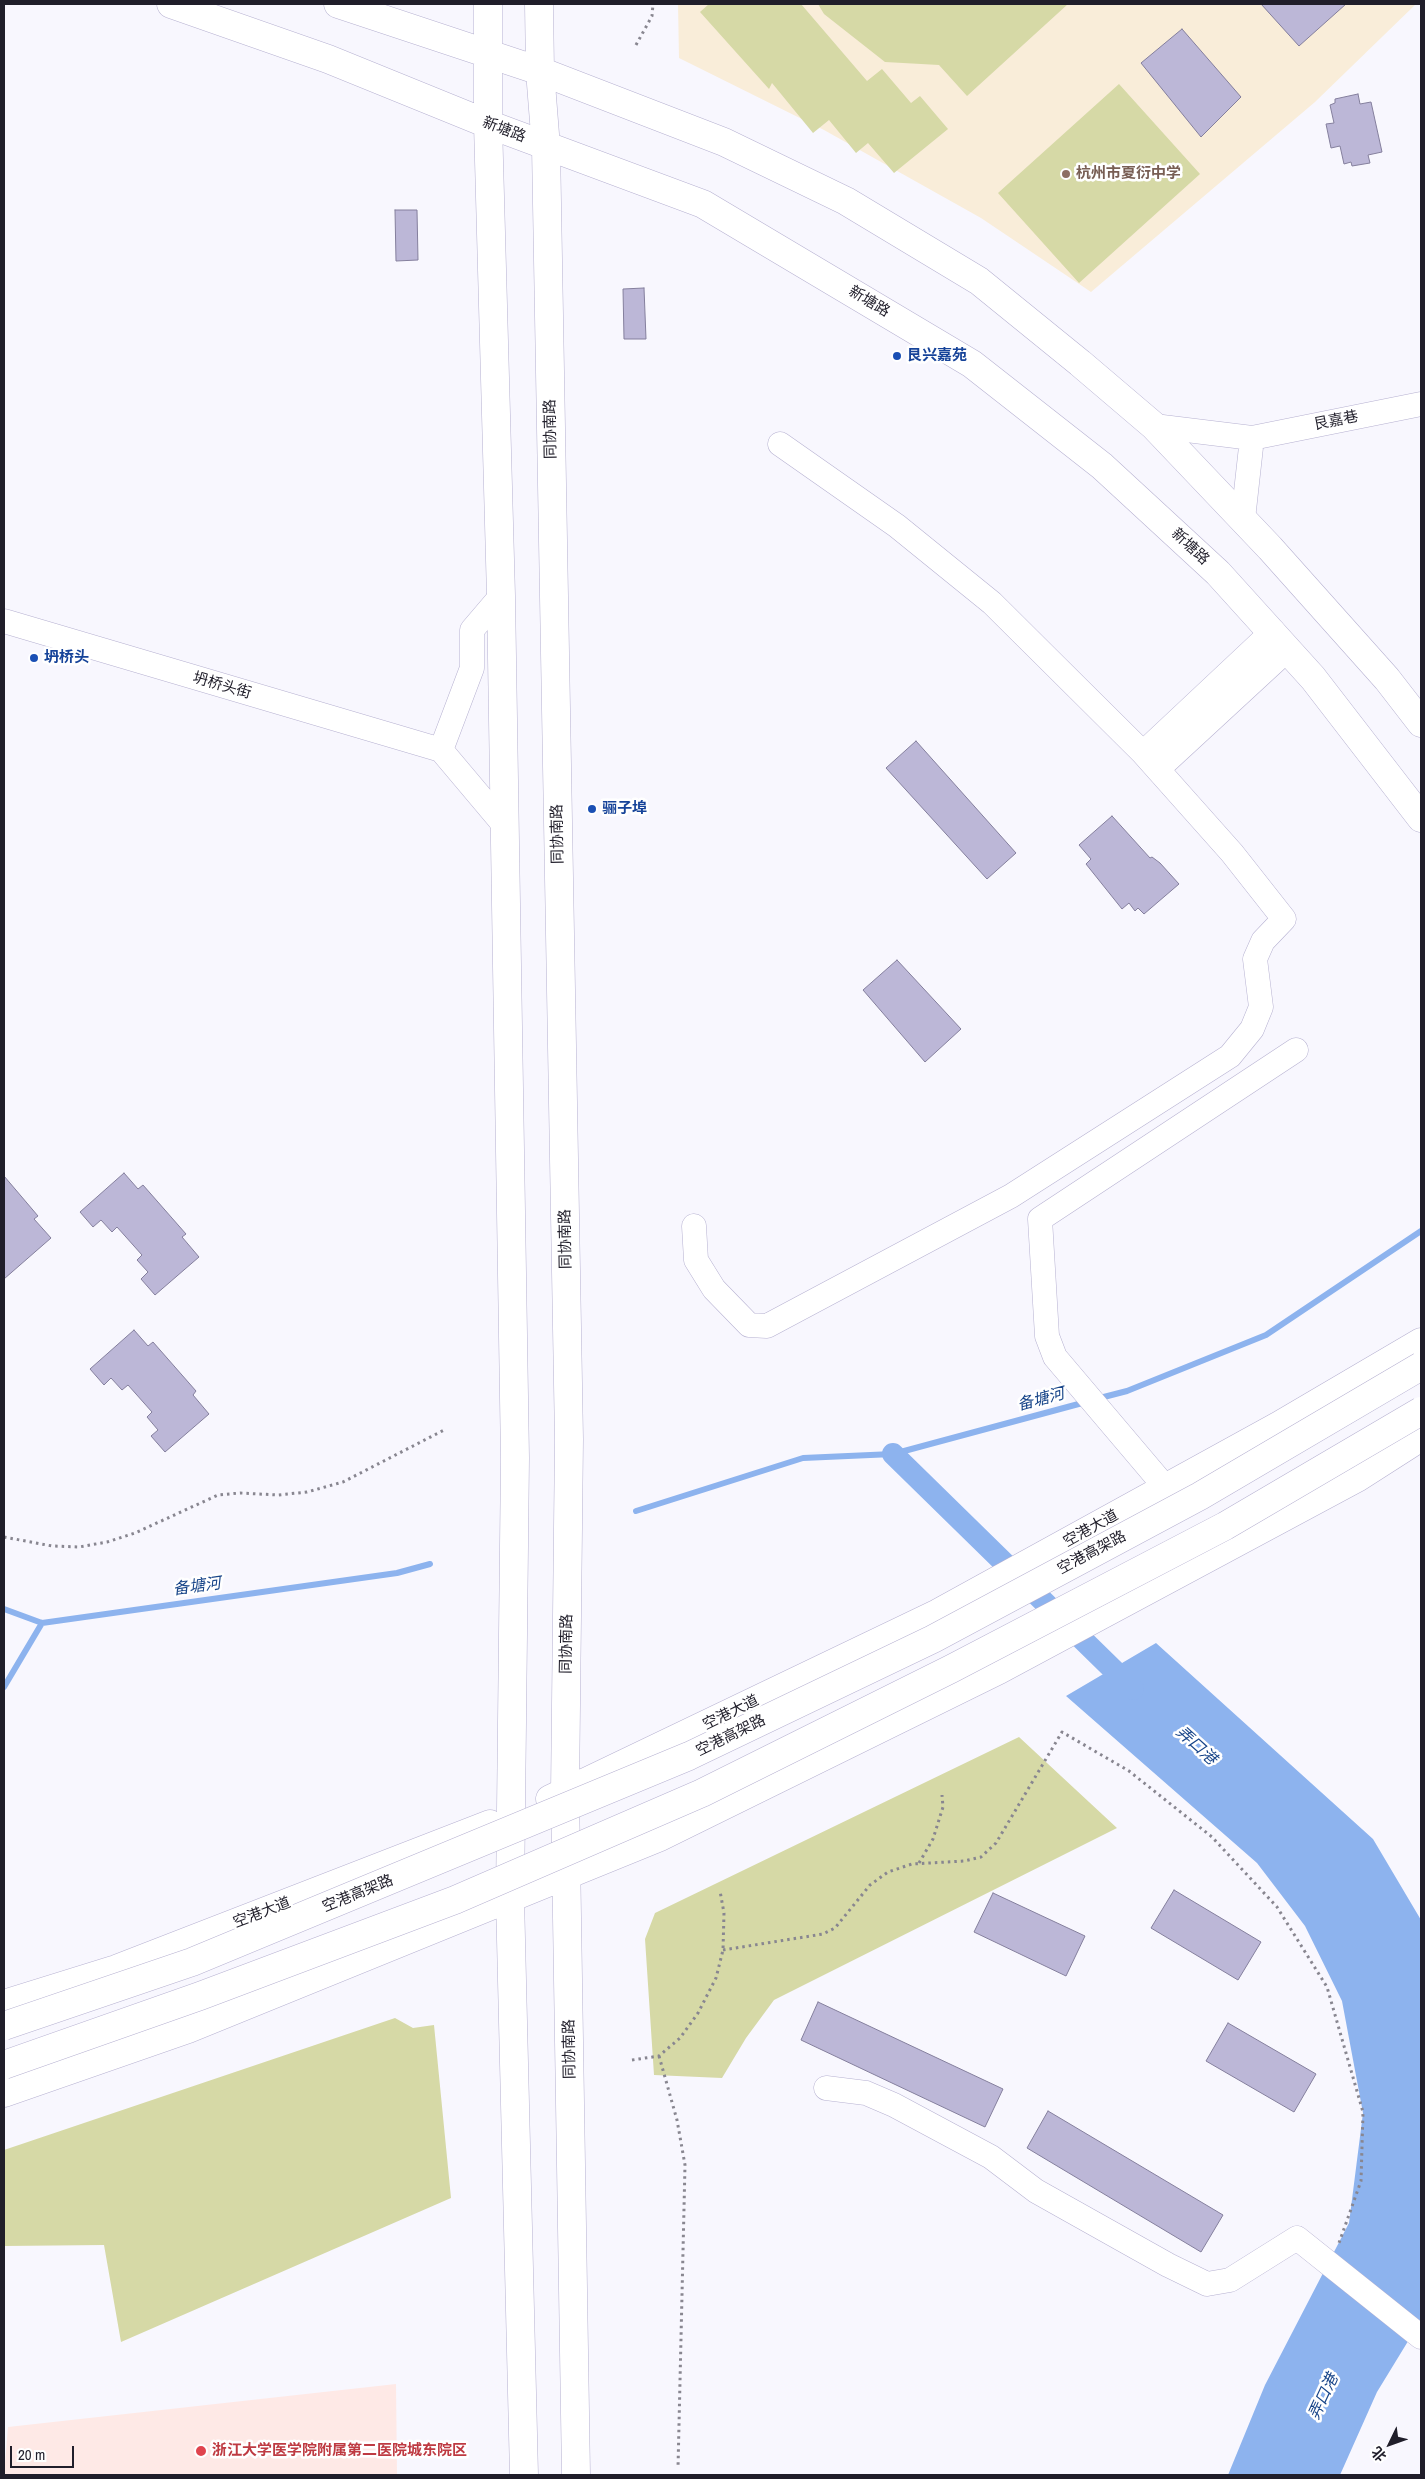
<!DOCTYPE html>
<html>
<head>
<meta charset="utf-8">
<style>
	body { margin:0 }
	#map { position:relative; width:1425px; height:2479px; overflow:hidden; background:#f8f7fe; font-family:"Archivo Narrow","Noto Sans SC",sans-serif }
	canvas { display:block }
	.frame { position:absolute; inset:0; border:5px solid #201e2a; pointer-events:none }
	.north { position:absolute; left:1365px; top:2419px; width:50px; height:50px; -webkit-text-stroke:4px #fff; paint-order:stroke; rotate:228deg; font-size:14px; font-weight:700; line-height:20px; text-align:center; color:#201e2a }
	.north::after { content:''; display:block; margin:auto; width:18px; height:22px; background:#201e2a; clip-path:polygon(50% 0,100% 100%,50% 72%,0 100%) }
	.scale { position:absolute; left:10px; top:2446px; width:64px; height:22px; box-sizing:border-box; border:2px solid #201e2a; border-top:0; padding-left:6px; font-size:15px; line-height:18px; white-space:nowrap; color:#201e2a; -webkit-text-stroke:4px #fff; paint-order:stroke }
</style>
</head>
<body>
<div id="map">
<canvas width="1425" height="2479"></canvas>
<div class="frame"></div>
<div class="north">北</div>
<div class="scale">20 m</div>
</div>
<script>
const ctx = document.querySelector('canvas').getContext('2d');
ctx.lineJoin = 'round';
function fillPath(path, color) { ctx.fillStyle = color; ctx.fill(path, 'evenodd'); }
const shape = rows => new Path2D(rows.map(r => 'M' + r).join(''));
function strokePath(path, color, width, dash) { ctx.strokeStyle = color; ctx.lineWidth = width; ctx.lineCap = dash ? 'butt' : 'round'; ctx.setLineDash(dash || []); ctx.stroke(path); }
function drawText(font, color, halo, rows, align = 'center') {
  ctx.font = font + ' "Archivo Narrow","Noto Sans SC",sans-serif'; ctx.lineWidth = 5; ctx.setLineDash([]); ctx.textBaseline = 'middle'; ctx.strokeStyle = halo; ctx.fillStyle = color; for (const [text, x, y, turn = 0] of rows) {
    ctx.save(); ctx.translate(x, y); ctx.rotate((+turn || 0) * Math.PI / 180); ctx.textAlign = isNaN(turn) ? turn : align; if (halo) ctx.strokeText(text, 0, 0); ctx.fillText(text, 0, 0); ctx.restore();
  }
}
const education = shape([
	[678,4,1416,4,1315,102,1091,292,981,218,824,130,679,58]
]);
const medical = shape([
	[396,2384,397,2475,4,2475,8,2427]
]);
const green = shape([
	[709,4,801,4,867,81,882,69,911,103,920,96,948,129,894,173,868,143,856,153,829,120,813,133,772,83,769,89,700,12],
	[818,4,1068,4,967,96,939,65,885,62,824,14],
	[1119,84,1200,174,1079,283,998,193],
	[1019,1737,1117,1828,774,2000,746,2038,722,2078,654,2075,645,1939,655,1913],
	[395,2018,413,2028,434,2025,451,2198,121,2342,104,2245,4,2246,4,2150]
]);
const water = shape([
	[1156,1643,1373,1839,1421,1920,1421,2320,1377,2392,1340,2475,1228,2475,1265,2385,1349,2223,1363,2113,1342,2001,1305,1926,1257,1863,1066,1696]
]);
const stream = shape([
	[1096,1399,1127,1391,1266,1335,1421,1231],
	[636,1511,803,1458,893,1454,1086,1402],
	[4,1609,42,1623,397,1573,430,1564],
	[4,1687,42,1623]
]);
const canal = shape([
	[893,1454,1133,1689]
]);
const building = shape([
	[1261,4,1346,4,1299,46,1261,4],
	[1182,29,1241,97,1201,137,1141,63,1182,29],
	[1358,94,1360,104,1371,102,1382,152,1368,155,1370,163,1352,166,1351,162,1344,164,1340,146,1331,148,1326,124,1334,123,1330,105,1335,103,1335,99,1358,94],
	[395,210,417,210,418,260,396,261,395,210],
	[644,288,646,339,624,339,623,289,644,288],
	[916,741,1016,853,987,879,886,768,916,741],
	[1112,816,1150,858,1152,857,1160,863,1179,884,1144,914,1138,908,1135,911,1129,903,1122,909,1086,864,1091,859,1079,845,1112,816],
	[897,960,961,1029,925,1062,863,990,897,960],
	[124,1173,138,1189,143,1185,186,1234,182,1237,199,1257,155,1295,141,1279,148,1272,137,1260,142,1255,117,1227,112,1232,101,1220,93,1227,80,1212,124,1173],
	[4,1176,38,1216,34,1219,51,1238,4,1279,4,1176],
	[134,1330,148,1346,153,1342,196,1391,193,1395,209,1414,165,1452,151,1436,158,1430,147,1417,152,1412,128,1385,122,1390,111,1378,104,1385,90,1369,134,1330],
	[1174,1890,1261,1942,1238,1980,1151,1928,1174,1890],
	[993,1893,1085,1936,1066,1976,974,1932,993,1893],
	[818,2002,1003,2089,985,2127,801,2040,818,2002],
	[1228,2023,1316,2074,1294,2112,1206,2061,1228,2023],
	[1048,2111,1223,2215,1201,2252,1027,2148,1048,2111]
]);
const path = shape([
	[636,45,652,16,653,4],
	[4,1537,52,1546,79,1547,107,1542,135,1533,218,1495,240,1493,278,1495,307,1492,343,1482,446,1429],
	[919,1863,933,1839,943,1807,942,1795],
	[723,1950,823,1934,835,1928,870,1885,888,1872,912,1864,964,1861,981,1857,996,1843,1062,1732,1129,1771,1212,1837,1277,1907,1327,1987,1363,2112,1361,2181,1339,2243],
	[659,2056,677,2120,685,2165,678,2468],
	[632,2060,659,2056,680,2038,698,2013,716,1978,723,1950,724,1913,720,1891]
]);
const minor = shape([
	[1154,426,1252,438,1421,404],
	[1243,519,1252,438],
	[4,621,441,750,505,826],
	[441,750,472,668,472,630,501,596],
	[1143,753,1273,631],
	[1158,769,1288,649],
	[694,1226,696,1260,714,1289,749,1325,767,1326,1011,1196,1230,1056,1252,1029,1261,1007,1255,959,1263,941,1284,919,1232,853,1143,753,992,603,897,526,780,444],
	[1166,1488,1055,1357,1047,1336,1040,1219,1296,1050],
	[826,2088,866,2093,894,2105,991,2157,1036,2191,1168,2265,1207,2284,1230,2280,1297,2238,1421,2337]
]);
const major = shape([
	[171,4,328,59,488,124,703,204,972,364,1102,466,1218,573,1313,678,1421,818],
	[338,4,540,71,724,142,846,201,979,281,1080,363,1154,426,1270,548,1387,679,1421,723],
	[488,4,488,124,501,596,515,1458,510,1898,524,2475],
	[539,4,540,71,546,147,569,1439,565,1793,576,2475],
	[550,1799,938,1613,1278,1426,1421,1342],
	[4,2004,116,1969,490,1824],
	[4,2093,188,2029,660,1837,999,1670,1357,1478,1421,1437]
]);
const highwayBridge = shape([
	[4,2026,192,1962,689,1756,933,1639,1200,1496,1421,1366],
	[4,2065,200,1996,455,1900,702,1793,951,1669,1225,1526,1421,1411]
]);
const markers = [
	[1066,174,5,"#8d6e63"],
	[897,356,5,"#1a4fb4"],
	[34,658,5,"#1a4fb4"],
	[592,809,5,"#1a4fb4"],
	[201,2451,6,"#e0444e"]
];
const streetNames = [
	["新塘路",504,130,21],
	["新塘路",869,302,31],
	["艮嘉巷",1336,421,-11],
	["同协南路",551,429,-91],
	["新塘路",1190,547,43],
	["坍桥头街",222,686,16],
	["同协南路",558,834,-91],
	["同协南路",566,1239,-91],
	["空港大道",1091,1529,-29],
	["空港高架路",1092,1553,-28],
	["同协南路",567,1644,-89],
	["空港大道",731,1713,-26],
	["空港高架路",731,1736,-26],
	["空港高架路",358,1894,-22],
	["空港大道",262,1913,-21],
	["同协南路",570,2049,-91]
];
const educationNames = [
	["杭州市夏衍中学",1076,174]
];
const transitNames = [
	["艮兴嘉苑",907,356],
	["坍桥头",44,658],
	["骊子埠",602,809]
];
const healthNames = [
	["浙江大学医学院附属第二医院城东院区",212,2451]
];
const waterNames = [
	["备塘河",1041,1400,-15],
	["备塘河",197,1587,-8],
	["弄口港",1196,1746,42],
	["弄口港",1324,2397,-65]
];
fillPath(education, '#f9edd9');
fillPath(medical, '#fee9e6');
fillPath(green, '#d6d9a6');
fillPath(water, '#8db3ee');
strokePath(stream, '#8db3ee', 6);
strokePath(canal, '#8db3ee', 22);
fillPath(building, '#bcb7d7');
strokePath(building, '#847f9d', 1);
strokePath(minor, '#b6b1d1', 25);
strokePath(major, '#b6b1d1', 29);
strokePath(path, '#888690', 3, [2.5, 4]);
strokePath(minor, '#fff', 24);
strokePath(major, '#fff', 28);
strokePath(highwayBridge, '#b6b1d1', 29, []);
strokePath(highwayBridge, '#fff', 28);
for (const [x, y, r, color] of markers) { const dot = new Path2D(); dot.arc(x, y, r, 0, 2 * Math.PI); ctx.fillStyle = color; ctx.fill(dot); strokePath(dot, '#fff', 2); }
drawText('15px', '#201e2a', '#fff', streetNames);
drawText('bold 15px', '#785e54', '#fff', educationNames, 'left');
drawText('bold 15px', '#164399', '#fff', transitNames, 'left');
drawText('bold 15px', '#be3a42', '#fff', healthNames, 'left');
drawText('italic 16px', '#184589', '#fff', waterNames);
</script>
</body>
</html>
